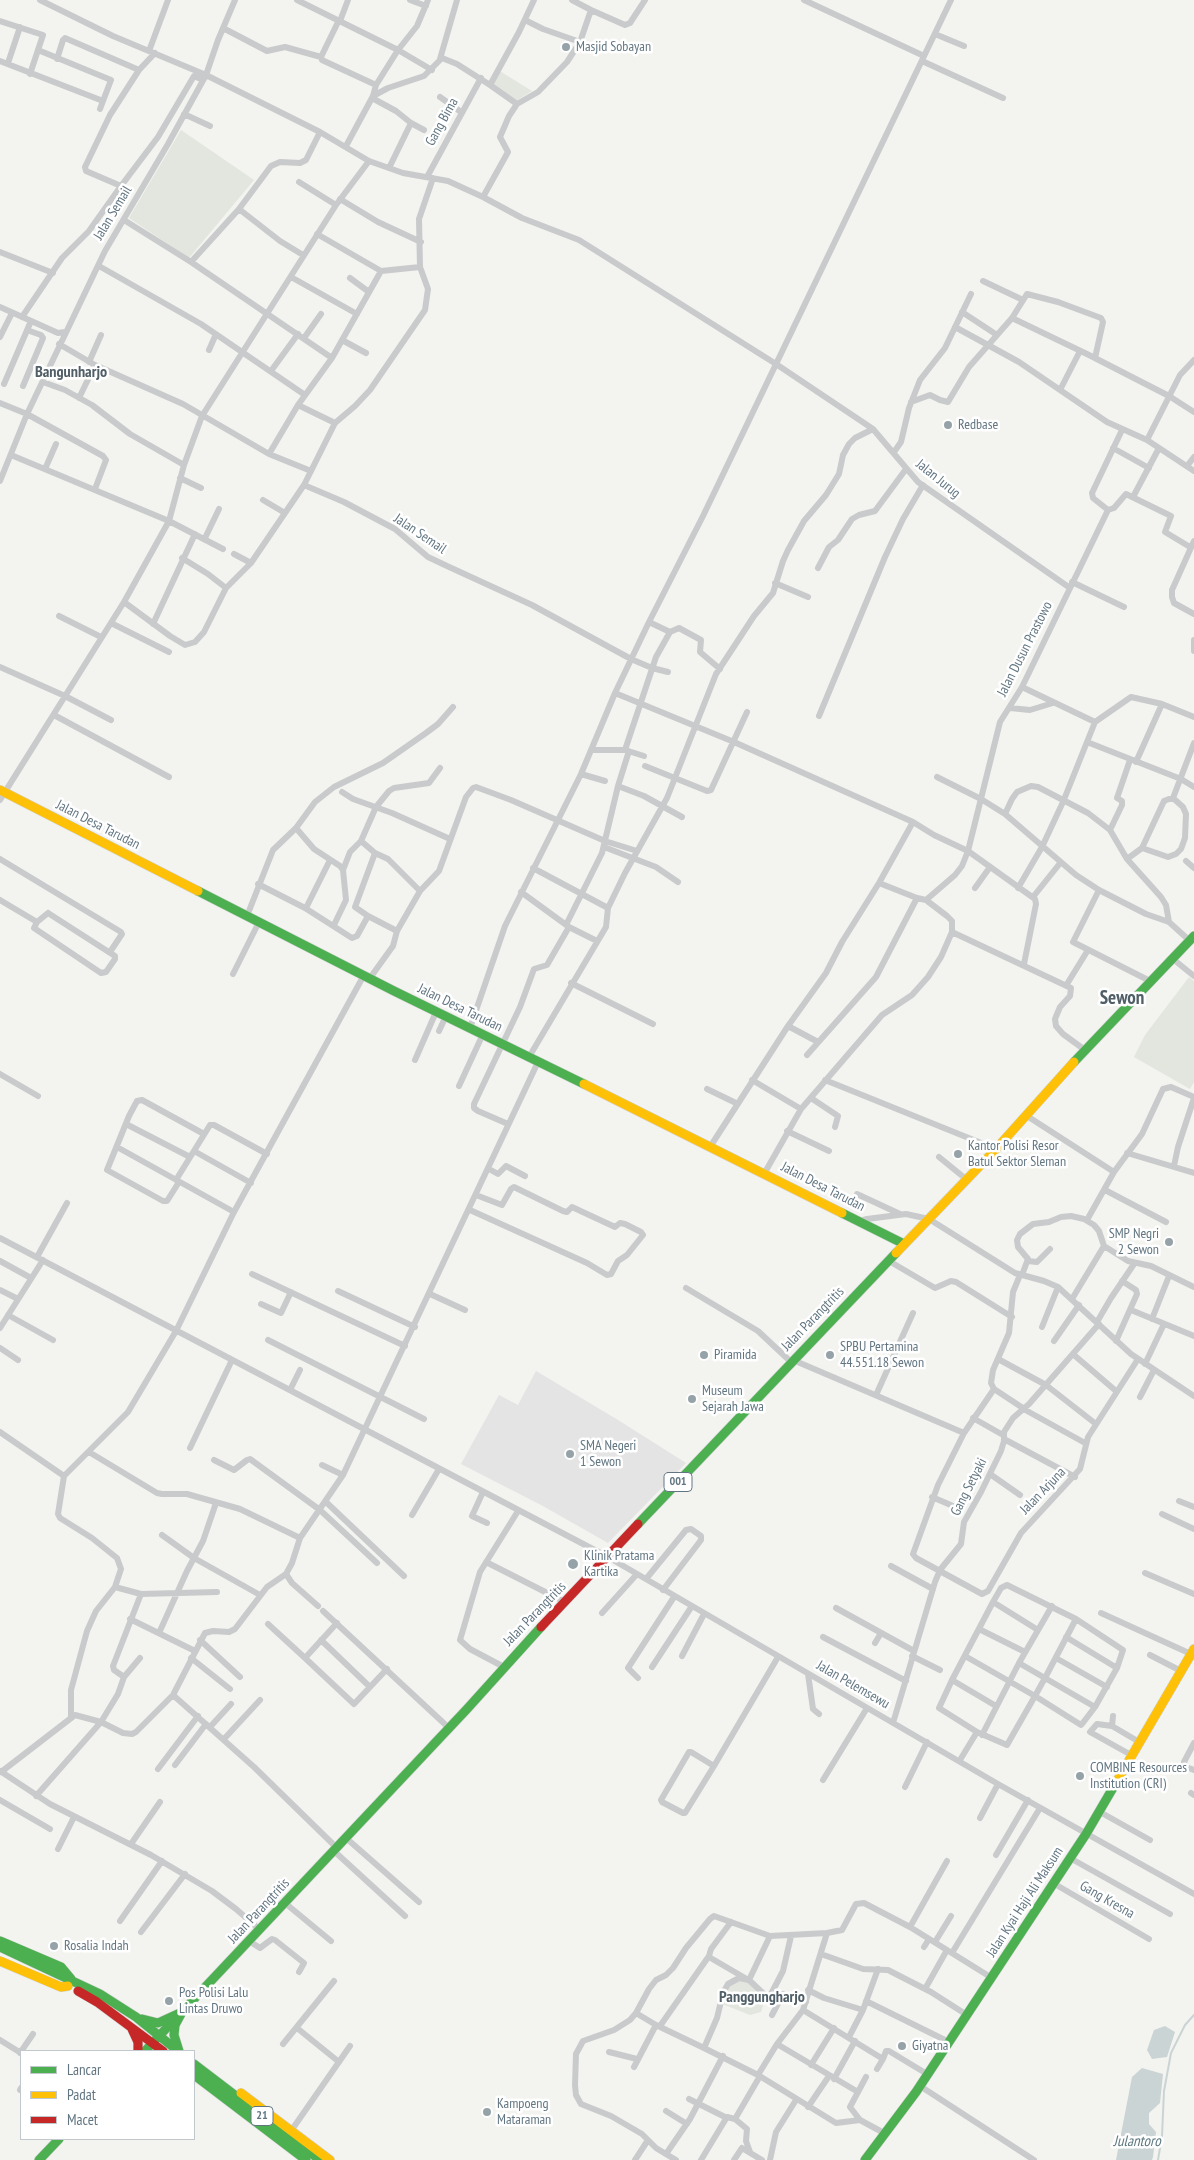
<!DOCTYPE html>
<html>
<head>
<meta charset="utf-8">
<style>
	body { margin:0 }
	#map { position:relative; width:1194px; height:2160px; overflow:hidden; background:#f3f3f0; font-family:"PT Sans Narrow",sans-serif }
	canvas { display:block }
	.legend { position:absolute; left:20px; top:2050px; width:175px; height:90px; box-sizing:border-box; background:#fff; border:1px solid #c0c8cd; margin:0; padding:6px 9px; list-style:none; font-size:15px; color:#627682 }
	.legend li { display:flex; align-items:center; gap:10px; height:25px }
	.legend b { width:25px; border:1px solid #c0c8cd }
</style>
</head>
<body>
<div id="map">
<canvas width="1194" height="2160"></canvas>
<ul class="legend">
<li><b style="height:6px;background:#4caf50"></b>Lancar</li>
<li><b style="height:6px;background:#ffc107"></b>Padat</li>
<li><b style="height:6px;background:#c62828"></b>Macet</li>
</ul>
</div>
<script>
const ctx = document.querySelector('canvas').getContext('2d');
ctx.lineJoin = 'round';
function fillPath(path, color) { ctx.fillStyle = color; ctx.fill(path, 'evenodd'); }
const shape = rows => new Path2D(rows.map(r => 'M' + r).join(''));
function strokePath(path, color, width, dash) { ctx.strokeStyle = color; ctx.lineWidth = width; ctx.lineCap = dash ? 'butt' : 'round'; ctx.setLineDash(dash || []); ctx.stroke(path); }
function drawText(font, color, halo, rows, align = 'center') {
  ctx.font = font + ' "PT Sans Narrow",sans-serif'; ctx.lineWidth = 5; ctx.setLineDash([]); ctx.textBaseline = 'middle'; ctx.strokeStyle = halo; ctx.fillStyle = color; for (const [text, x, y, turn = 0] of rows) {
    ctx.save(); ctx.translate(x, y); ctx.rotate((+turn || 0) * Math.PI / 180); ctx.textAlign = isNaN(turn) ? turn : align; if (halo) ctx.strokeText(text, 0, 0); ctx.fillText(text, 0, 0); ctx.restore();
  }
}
const built = shape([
	[536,1371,618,1420,686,1463,608,1543,543,1506,461,1464,499,1395,518,1405]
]);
const green = shape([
	[498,70,532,91,516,101,492,84],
	[181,130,254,180,189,258,129,218],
	[1189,977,1194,981,1194,1082,1190,1089,1134,1057,1145,1035],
	[732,1978,746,1981,765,1998,761,2012,750,2015,720,2003,722,1988]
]);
const water = shape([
	[1165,2026,1175,2032,1167,2057,1152,2059,1147,2050,1154,2030],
	[1142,2068,1163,2074,1160,2103,1149,2113,1149,2124,1156,2132,1153,2157,1152,2160,1116,2160,1132,2077]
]);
const stream = shape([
	[1158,2160,1162,2136,1164,2091,1171,2053,1185,2025,1194,2015]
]);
const street = shape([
	[40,0,113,36,206,75,320,132,369,161,403,173,448,181,483,197,522,218,579,240,776,364,873,429,918,482,1070,588],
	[297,0,398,50,432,70],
	[410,0,426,6],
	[572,0,591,10,625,25,630,23,645,0],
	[804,0,924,56],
	[339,20,321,57,322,60,376,85],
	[525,20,543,29,580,42],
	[0,21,43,35,30,74],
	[340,21,348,0],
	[223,28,267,51,285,47,321,57],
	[935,34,964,46],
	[38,50,111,80,103,101],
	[149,51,168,0],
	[57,59,63,40,65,38,139,70],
	[440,59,457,0],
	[0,61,103,101,100,109],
	[922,61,1003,98],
	[8,63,20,27],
	[490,85,517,104],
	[373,96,388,88,424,76,442,58,457,64,490,85,519,32,534,0],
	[440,97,461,112],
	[372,98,396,111,411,123,389,168],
	[184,114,210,126],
	[411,123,424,130],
	[346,146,373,96,376,85,398,50,417,26,428,0],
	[427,177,481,78],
	[299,182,336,205],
	[121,186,158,137,194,76,203,80],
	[483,197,508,152,500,137,509,116,517,104,538,92,567,62,580,42,591,10],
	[340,199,378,222,421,242],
	[239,209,280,241,303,255],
	[124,220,191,262,332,358],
	[317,234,381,271],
	[0,252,53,273],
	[191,262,239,209,271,166,280,162,300,163,306,160,320,132],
	[99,266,201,324,305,395],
	[291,277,357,314],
	[350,278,369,292],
	[983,281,1023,300],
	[0,307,58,333,65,332],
	[962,312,997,335],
	[22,317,62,258,89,231,121,186,86,171,85,167,110,115,139,70,155,53],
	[1012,318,1089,355,1169,396,1194,412],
	[955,327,1019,362,1107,422,1147,440,1194,471],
	[0,337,12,313],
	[304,338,321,314],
	[342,340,366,353],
	[59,344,95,365,183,404,269,454,311,471],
	[209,350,216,334],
	[89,362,101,335],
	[271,371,298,334],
	[43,382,65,390,92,405,130,434,184,465],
	[4,384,31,321],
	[23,386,43,338,41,335,27,330],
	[1060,390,1080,351],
	[79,398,95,365],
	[911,402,930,395,940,400,948,402,969,367,1012,318,1027,294,1058,302,1101,318,1103,322,1095,358],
	[0,403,27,414,105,251,168,144,206,75,218,40,235,0],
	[298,405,335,423],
	[1147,440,1180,375,1194,360],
	[1113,448,1149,468],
	[894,452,901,442,909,408,920,380,945,348,971,294],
	[269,454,298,405,332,358,381,271,420,267],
	[11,455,169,521,223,549],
	[1187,466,1194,457],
	[45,469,56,444],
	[180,478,201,488],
	[0,481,27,414,103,456,106,460,95,489],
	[304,485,344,502,395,529,428,557,447,566,532,605,631,659,652,668,668,672],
	[1133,497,1159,448],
	[263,500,285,513],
	[1108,510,1114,508,1126,494,1171,516,1165,532,1190,547],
	[205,538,219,509],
	[1194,541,1172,590,1172,597,1174,603,1194,614],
	[234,554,251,563],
	[182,558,208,574,226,588],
	[818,568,829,547,838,540,852,519,859,515,875,511,906,469],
	[1072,582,1124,607],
	[775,583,808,597],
	[124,602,170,636,185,645,195,642,204,632,226,588,251,563,304,485,335,423,355,406,370,390,425,310,428,289,420,267,419,219,433,178],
	[59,616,101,637],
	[649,622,670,632],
	[111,623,169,652],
	[153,624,195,534],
	[1194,640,1194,651],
	[0,667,65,696,111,720],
	[1022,687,1095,722],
	[615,693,734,742,913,822,934,835,968,851,1035,899,1036,904,1024,964],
	[1010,708,1030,710,1053,703],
	[54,715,169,777],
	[819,716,885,557,903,519,923,485],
	[1087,742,1181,779,1194,787],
	[591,750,625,750,644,756],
	[625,750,656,657,670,632,679,628,701,640,700,652,720,669],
	[1136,762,1162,704],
	[645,766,707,791,711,790,747,712],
	[581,774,605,781],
	[937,777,981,799,1005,814,1076,875,1099,890,1146,914,1169,922,1190,941],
	[618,786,644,796,682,817],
	[342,792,353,799,392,813,450,839],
	[0,800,124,602,169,521,184,465,202,416,336,205,369,161],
	[1005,814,1012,799,1017,792,1031,786,1038,787,1088,813,1110,830,1127,859,1161,897,1166,905,1169,922],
	[296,828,314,849,340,866,343,870],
	[1110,830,1122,805,1122,801,1117,798,1130,760],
	[361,841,375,853,388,859,420,891],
	[604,847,656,867,678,882],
	[1142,848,1164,801,1169,799,1174,799],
	[375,853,355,907,368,916,397,931],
	[0,859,121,932,122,934,110,952],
	[1127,859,1142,848,1168,857,1176,854,1181,849,1185,838,1186,814,1183,807,1173,798,1194,743],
	[1186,861,1194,868],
	[533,868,608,908],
	[879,883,917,898],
	[258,884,305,908,352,938,357,936,368,916],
	[975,888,990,867],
	[1018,888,1042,847,1063,802,1095,722,1131,697,1162,704,1194,717],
	[1099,890,1073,942,1152,982],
	[521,892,569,927,597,941],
	[1033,897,1061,862],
	[0,900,37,922],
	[926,900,955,875,962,866,968,851,1000,722,1022,687,1108,510,1093,498,1092,493,1122,430],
	[306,908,330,860],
	[48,913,115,956,115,959,106,972,101,973,34,928,37,922,48,913],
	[247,916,273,850,296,828,315,802,334,787,383,763,426,733,438,724,453,707],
	[334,925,346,900,343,870,350,852,361,841,376,807,389,791,394,788,429,783,440,768],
	[566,925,602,853,618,786,629,751],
	[952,932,1071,988,1070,996,1060,1007,1055,1019,1056,1026,1063,1034,1085,1050],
	[1173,959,1194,976],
	[233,974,259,922],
	[370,978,393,946,397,931,420,891,439,871,466,797,473,788,476,787,511,800,605,841,637,851],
	[571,983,653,1024],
	[1067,984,1088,950],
	[788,1026,818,1042],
	[470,1028,505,926,581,774,615,693,649,622,703,516,951,0],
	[439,1031,446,1016],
	[529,1057,606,927,608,908,625,873,667,798,716,674,754,616,773,593,783,561,788,550,804,521,826,495,839,474,843,455,849,444,855,438,873,429],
	[415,1060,436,1012],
	[0,1074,38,1096],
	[752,1080,801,1109],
	[825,1080,996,1149],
	[459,1086,483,1034],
	[707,1089,738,1104],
	[811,1098,838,1116,835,1127],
	[1027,1116,1114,1172],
	[126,1124,190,1157],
	[508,1124,478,1111,474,1108,474,1104,520,1007,534,969,547,965,569,927],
	[787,1131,829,1151],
	[117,1147,234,1212],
	[710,1147,788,1026,826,973,842,942,879,883,913,822],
	[194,1151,251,1183],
	[1127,1153,1194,1173],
	[939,1157,966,1179],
	[1174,1166,1178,1147,1194,1098],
	[489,1169,498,1174,506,1166,525,1176],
	[764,1174,801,1109,882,1015,912,995,928,977,941,957,952,932,952,921,947,916,926,900,917,898,876,977,807,1055],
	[176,1180,210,1125,214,1125,267,1154],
	[179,1182,167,1201,163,1201,107,1170,129,1116,137,1101,142,1100,204,1134],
	[1105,1190,1166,1222],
	[857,1194,900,1214],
	[470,1210,587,1263,607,1275,611,1274,618,1261,627,1255,643,1235,641,1232,625,1224,620,1223,615,1227,572,1207,567,1212,563,1211,514,1187,511,1189,502,1205,476,1195],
	[1087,1220,1114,1172,1142,1134,1163,1089,1171,1087,1194,1097],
	[860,1221,867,1219,906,1214,929,1219,1015,1273,1044,1281,1058,1287,1131,1354,1194,1396],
	[0,1238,608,1557,998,1784,1194,1894],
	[37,1257,67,1203],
	[0,1261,31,1278],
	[889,1261,935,1288,951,1281,956,1282,1012,1317],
	[1028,1261,1037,1262,1050,1249],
	[252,1274,405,1346],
	[1020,1275,1013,1292,1009,1333,993,1370,991,1383,994,1389,1029,1412,1085,1443],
	[1022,1275,1028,1259,1018,1247,1017,1240,1020,1234,1033,1224,1049,1222,1061,1217,1071,1216,1084,1219,1094,1225,1099,1231,1104,1246,1128,1261,1151,1266,1194,1287],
	[686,1288,758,1331,791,1362],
	[0,1290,18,1299],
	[338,1291,415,1327],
	[430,1294,465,1310],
	[1072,1299,1104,1246],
	[261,1304,281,1313,291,1292],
	[1131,1310,1194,1336],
	[8,1315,53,1340],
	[1152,1319,1169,1276],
	[1097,1322,1111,1298,1134,1264],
	[1042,1327,1058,1287],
	[0,1328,43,1260],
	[268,1340,424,1419],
	[1054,1341,1079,1305],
	[1116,1341,1137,1294,1136,1290,1122,1281],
	[0,1348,18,1360],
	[1074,1355,1116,1391],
	[998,1359,1046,1385,1096,1424],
	[793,1360,964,1433],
	[1145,1364,1164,1324],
	[994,1389,964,1433,938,1485,913,1554,916,1558,982,1594,988,1591,1021,1533,1080,1469,1088,1437,1138,1359],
	[290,1390,300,1370],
	[876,1395,913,1313],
	[1140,1397,1154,1370],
	[973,1418,1003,1435],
	[0,1432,64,1476],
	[1004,1439,1075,1477],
	[190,1448,232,1360],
	[89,1452,157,1493,162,1494,187,1494,240,1509,300,1538],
	[214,1460,234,1470,247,1460,250,1459,320,1510,377,1563],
	[322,1465,343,1475],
	[990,1474,1020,1495],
	[483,1492,472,1516,487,1523],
	[932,1497,953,1506],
	[1179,1501,1194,1507],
	[326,1502,404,1576],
	[1162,1514,1194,1529],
	[412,1515,439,1469],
	[162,1535,194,1558,260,1595],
	[486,1562,565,1602],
	[891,1566,933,1589],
	[1145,1573,1194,1594],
	[286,1574,292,1583,318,1606],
	[646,1579,686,1530,691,1529,701,1536,701,1540,663,1590],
	[115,1587,141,1594,217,1592],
	[993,1602,1038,1630],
	[836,1608,914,1651],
	[323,1611,449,1728],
	[602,1613,637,1574],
	[1101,1613,1191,1654],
	[130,1619,195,1651],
	[337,1623,305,1658,354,1704,387,1669],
	[268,1624,305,1658],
	[979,1629,1025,1652],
	[159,1633,187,1571,203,1541,216,1503],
	[823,1637,906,1681],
	[1066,1637,1117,1668],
	[200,1640,240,1677],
	[321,1640,370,1687],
	[875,1643,881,1633],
	[1150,1655,1181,1671],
	[682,1656,704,1614],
	[912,1656,940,1670],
	[965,1656,1035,1696,1081,1725,1082,1724,1095,1707,1117,1668,1123,1650,1076,1619,1007,1585,1001,1588,993,1602,952,1680,939,1708,977,1732,1007,1745,1035,1696,1045,1678,1076,1619],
	[191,1658,230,1689],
	[1056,1658,1107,1687],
	[1019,1663,1095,1707],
	[504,1667,470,1649,460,1640,480,1572,518,1511],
	[652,1667,692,1606],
	[808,1674,813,1709,819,1714],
	[124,1677,140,1658],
	[638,1678,628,1668,674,1597],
	[952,1680,996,1706],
	[173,1695,254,1767,337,1848],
	[1113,1716,1112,1726,1141,1743],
	[71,1717,71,1690,87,1631,96,1611,115,1587,121,1569,117,1558,92,1538,60,1518,58,1514,64,1476,128,1412,176,1331,234,1212,364,975],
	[893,1723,935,1582,940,1570,961,1544,964,1522,981,1492,1001,1451,1004,1441,1004,1432,1013,1418,1029,1404,1099,1324],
	[1112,1726,1097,1724,1090,1732,1133,1756],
	[210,1727,231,1704],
	[982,1735,1019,1663,1052,1606],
	[224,1739,260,1700],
	[1194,1743,1184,1762,1186,1767,1194,1770],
	[960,1760,977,1732],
	[175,1765,206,1724],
	[714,1766,691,1752,689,1752,661,1800,662,1802,683,1813,685,1813,714,1766,778,1657],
	[158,1769,198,1716],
	[0,1771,50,1804,151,1855,212,1891,236,1909,260,1930],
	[1,1772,75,1715,101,1722,123,1733,132,1734,136,1732,173,1695,205,1633,213,1631,229,1632,235,1629,267,1587,286,1574,292,1563,300,1538,343,1475,538,1062],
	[823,1780,867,1708],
	[905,1787,927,1742],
	[1191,1793,1194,1795],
	[36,1796,101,1722,118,1694,124,1677,114,1670,113,1666,141,1594],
	[0,1800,50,1829],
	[1100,1812,1150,1840],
	[980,1818,998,1784],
	[346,1838,419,1902],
	[131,1844,160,1802],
	[58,1849,74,1817],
	[334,1851,405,1916],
	[996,1855,1028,1800],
	[1070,1858,1170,1914],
	[1053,1883,1149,1939],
	[285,1903,331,1941],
	[120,1921,162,1861],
	[910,1927,947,1861],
	[141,1932,185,1874],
	[249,1941,260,1948,272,1939,275,1940,304,1963,299,1972],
	[935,1942,951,1916],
	[924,1947,929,1939],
	[952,1953,1040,1808],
	[821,1954,863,1969,888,1970,931,1992,967,2015],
	[709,1957,745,1978],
	[749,1980,767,1997,770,1996,783,1971,791,1936],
	[925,1989,947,1950],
	[808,1990,824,1998,863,2010],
	[866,2001,949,2042],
	[803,2010,883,2059,886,2051,889,2051,927,2074],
	[636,2013,656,2025],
	[772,2015,783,1994,806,2002],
	[660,2026,709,1956,711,1949,731,1922],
	[297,2028,339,2062],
	[849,2037,863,2010,878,1969],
	[0,2040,21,2053],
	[283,2044,334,1981],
	[777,2044,858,2092],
	[704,2048,758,2075],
	[609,2052,637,2059],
	[20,2053,33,2034],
	[811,2065,834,2028],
	[634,2067,656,2025,704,2048,717,2018,723,1993,728,1984,739,1978,749,1980,770,1936],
	[877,2069,883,2059],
	[834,2079,855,2041],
	[920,2086,1034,2160],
	[20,2090,21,2088],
	[689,2099,727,2118],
	[808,2107,829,2076],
	[666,2111,687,2124],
	[735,2119,747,2129,746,2141,750,2152],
	[860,2120,850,2107,866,2077],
	[291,2131,350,2046],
	[884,2133,860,2120,836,2123,758,2075,777,2044,803,2010,827,1933,842,1930,856,1904,864,1903,910,1927,992,1978],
	[666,2154,690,2119,723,2056],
	[635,2160,648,2140],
	[676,2160,656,2148,642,2134,611,2116,581,2104,576,2095,575,2085,576,2054,583,2041,614,2030,630,2020,636,2013,649,1989,656,1980,666,1975,673,1968,686,1948,710,1919,714,1916,770,1936,827,1933],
	[701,2160,727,2117,735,2119,760,2076],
	[734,2160,742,2148,762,2160],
	[770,2160,776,2132,796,2100]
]);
const fast = shape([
	[198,891,394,991,584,1084],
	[1074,1062,1194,936],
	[842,1213,904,1244],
	[638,1524,896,1253],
	[0,1941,61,1967,71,1979],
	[0,1947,100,1994,136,2017,178,2051],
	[142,2019,158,2023,182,2012],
	[145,2051,467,1709,541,1627],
	[179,2051,174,2035,175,2025,182,2012],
	[194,2064,320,2160],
	[194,2075,306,2160],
	[39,2160,59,2139],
	[865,2160,916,2092,1086,1834,1117,1781]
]);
const slow = shape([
	[0,790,198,891],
	[584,1084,842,1213],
	[896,1253,996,1149,1074,1062],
	[1117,1781,1194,1649],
	[0,1961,61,1987,68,1986],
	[241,2093,330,2160]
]);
const jam = shape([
	[541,1627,638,1524],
	[78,1991,97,2002,163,2051],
	[132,2029,138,2042,138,2051]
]);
const markers = [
	[566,47,5,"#95a2a8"],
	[948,425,5,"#95a2a8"],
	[958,1154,5,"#95a2a8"],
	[1169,1242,5,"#95a2a8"],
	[704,1355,5,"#95a2a8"],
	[830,1355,5,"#95a2a8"],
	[692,1399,5,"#95a2a8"],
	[570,1454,5,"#95a2a8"],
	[573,1564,6,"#95a2a8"],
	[1080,1776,5,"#95a2a8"],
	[54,1946,5,"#95a2a8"],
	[169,2001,5,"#95a2a8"],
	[902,2046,5,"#95a2a8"],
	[487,2112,5,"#95a2a8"]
];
const shields = [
	[678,1482,28],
	[262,2116,22]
];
const shieldNames = [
	["001",678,1482],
	["21",262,2116]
];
const poiNames = [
	["Masjid Sobayan",576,47],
	["Redbase",958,425],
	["Kantor Polisi Resor",968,1146],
	["Batul Sektor Sleman",968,1162],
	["SMP Negri",1159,1234,"right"],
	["2 Sewon",1159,1250,"right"],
	["SPBU Pertamina",840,1347],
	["44.551.18 Sewon",840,1363],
	["Piramida",714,1355],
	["Museum",702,1391],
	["Sejarah Jawa",702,1407],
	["SMA Negeri",580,1446],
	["1 Sewon",580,1462],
	["Klinik Pratama",584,1556],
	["Kartika",584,1572],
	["COMBINE Resources",1090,1768],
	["Institution (CRI)",1090,1784],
	["Rosalia Indah",64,1946],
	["Pos Polisi Lalu",179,1993],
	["Lintas Druwo",179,2009],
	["Giyatna",912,2046],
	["Kampoeng",497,2104],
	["Mataraman",497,2120]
];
const streetNames = [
	["Gang Bima",442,122,-61],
	["Jalan Semail",113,213,-59],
	["Jalan Jurug",938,479,39],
	["Jalan Semail",420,534,34],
	["Jalan Dusun Prastowo",1025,649,-63],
	["Jalan Desa Tarudan",98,825,27],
	["Jalan Desa Tarudan",460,1008,26],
	["Jalan Desa Tarudan",823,1187,27],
	["Jalan Parangtritis",813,1319,-46],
	["Gang Setyaki",969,1487,-63],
	["Jalan Arjuna",1043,1491,-46],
	["Jalan Parangtritis",535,1614,-46],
	["Jalan Pelemsewu",853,1685,30],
	["Gang Kresna",1107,1900,30],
	["Jalan Kyai Haji Ali Maksum",1025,1902,-57],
	["Jalan Parangtritis",259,1911,-47]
];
const waterNames = [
	["Julantoro",1137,2142]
];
const quarterNames = [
	["Bangunharjo",71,372],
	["Panggungharjo",762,1997]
];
const districtNames = [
	["Sewon",1122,999]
];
fillPath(built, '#e3e4e3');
fillPath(green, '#e2e6de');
fillPath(water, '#cad4d5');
strokePath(stream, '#cad4d5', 2);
strokePath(fast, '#cfd1d0', 10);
strokePath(slow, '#cfd1d0', 10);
strokePath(jam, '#cfd1d0', 10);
strokePath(street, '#c8cacb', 6);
strokePath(fast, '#4caf50', 9);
strokePath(slow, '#ffc107', 9);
strokePath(jam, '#c62828', 9);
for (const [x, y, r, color] of markers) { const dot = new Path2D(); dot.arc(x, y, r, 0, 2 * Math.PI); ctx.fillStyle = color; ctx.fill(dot); strokePath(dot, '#fff', 2); }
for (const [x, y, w] of shields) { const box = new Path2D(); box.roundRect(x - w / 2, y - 9.5, w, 19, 4); ctx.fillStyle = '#fff'; ctx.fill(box); strokePath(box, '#627682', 1); }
drawText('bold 12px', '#627682', null, shieldNames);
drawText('14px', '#627682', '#fff', poiNames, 'left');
drawText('14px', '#627682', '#fff', streetNames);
drawText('italic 15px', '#5d787f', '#fff', waterNames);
drawText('bold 16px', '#505e67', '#fff', quarterNames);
drawText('bold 19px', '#505e67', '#fff', districtNames);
</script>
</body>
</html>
